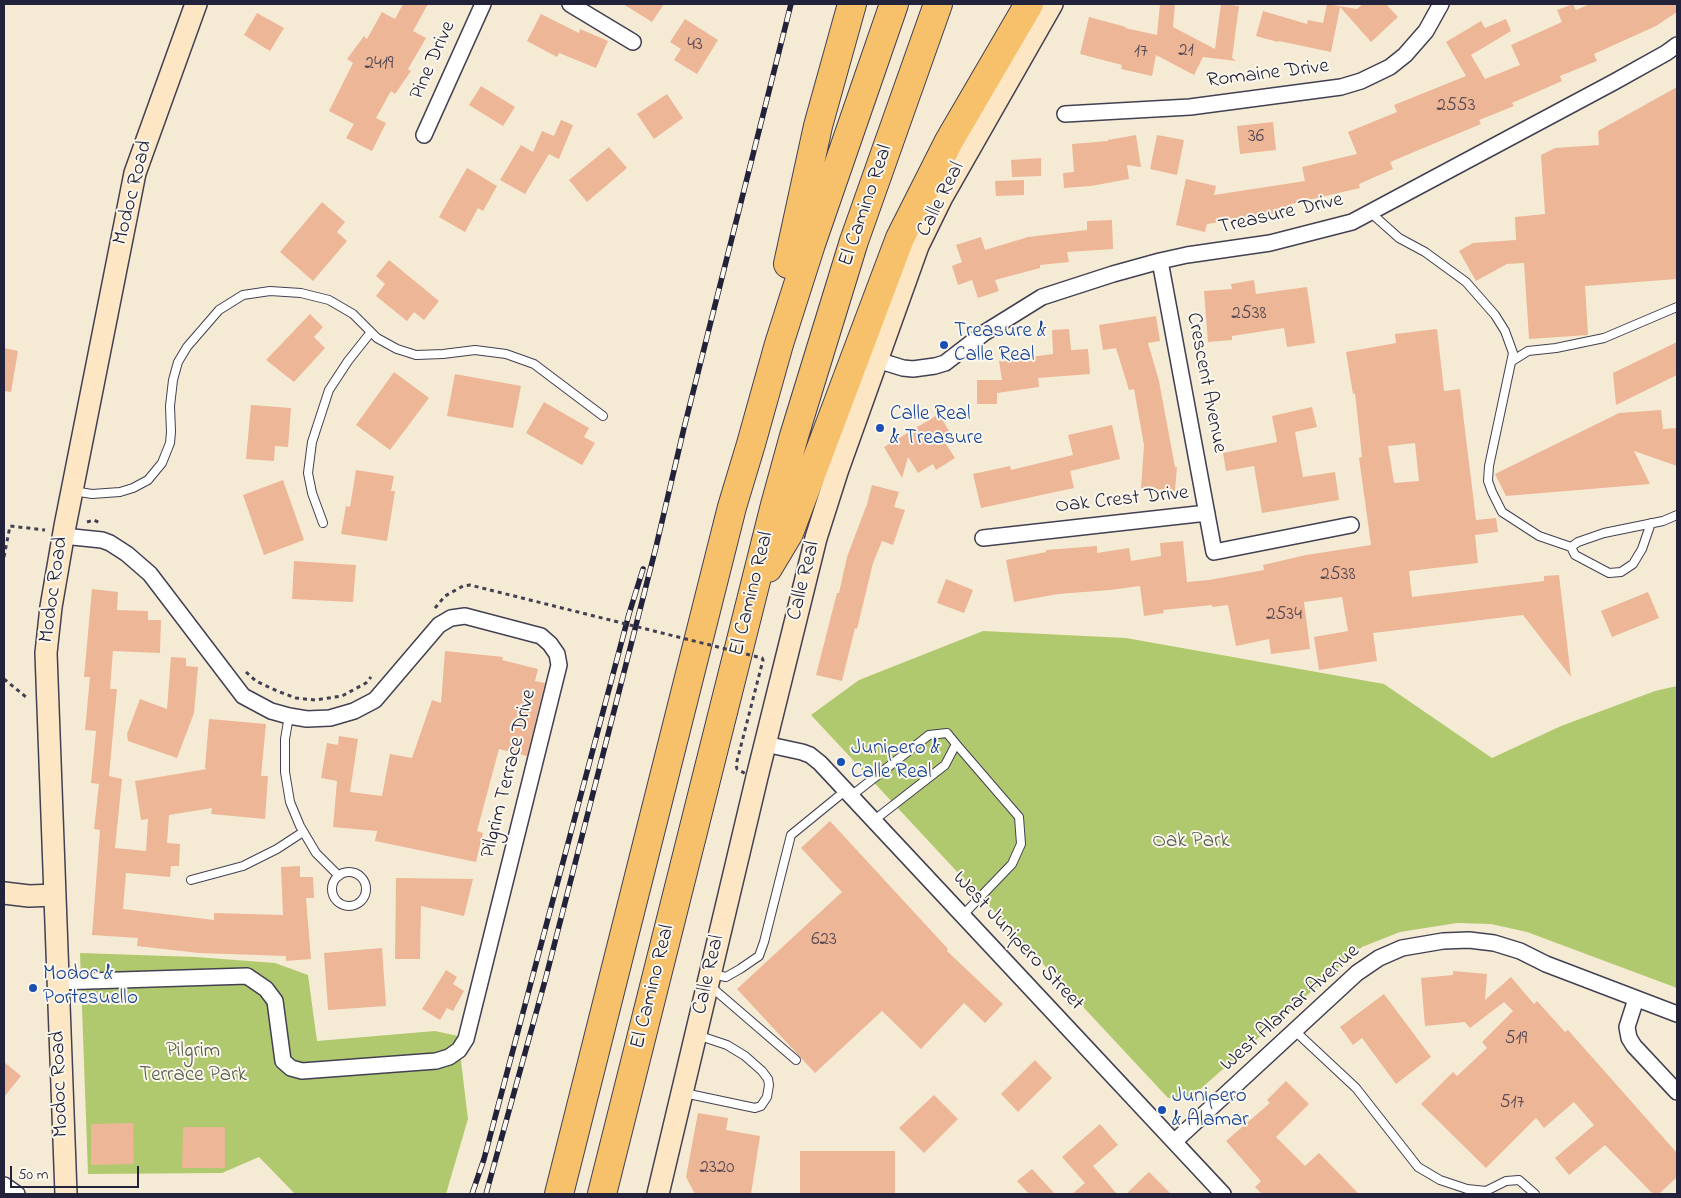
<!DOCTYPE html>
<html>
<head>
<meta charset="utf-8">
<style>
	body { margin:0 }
	#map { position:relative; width:1681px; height:1198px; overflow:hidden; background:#f5ebd5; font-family:"Indie Flower",sans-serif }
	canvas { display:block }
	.frame { position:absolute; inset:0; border:5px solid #22223b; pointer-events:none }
	.scale { position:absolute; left:10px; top:1166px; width:129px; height:22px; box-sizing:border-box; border:2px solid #22223b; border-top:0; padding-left:6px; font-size:15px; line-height:18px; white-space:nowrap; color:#22223b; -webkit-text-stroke:4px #fbf7ec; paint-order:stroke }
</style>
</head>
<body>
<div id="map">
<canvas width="1681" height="1198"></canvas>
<div class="frame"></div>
<div class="scale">50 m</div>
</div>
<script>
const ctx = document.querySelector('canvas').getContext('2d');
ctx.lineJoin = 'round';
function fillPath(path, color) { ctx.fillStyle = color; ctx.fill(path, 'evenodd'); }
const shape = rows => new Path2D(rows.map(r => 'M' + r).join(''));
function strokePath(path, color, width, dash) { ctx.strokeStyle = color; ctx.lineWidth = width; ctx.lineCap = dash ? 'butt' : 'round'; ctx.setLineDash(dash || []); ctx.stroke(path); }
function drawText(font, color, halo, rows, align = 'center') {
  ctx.font = font + ' "Indie Flower",sans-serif'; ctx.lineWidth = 4; ctx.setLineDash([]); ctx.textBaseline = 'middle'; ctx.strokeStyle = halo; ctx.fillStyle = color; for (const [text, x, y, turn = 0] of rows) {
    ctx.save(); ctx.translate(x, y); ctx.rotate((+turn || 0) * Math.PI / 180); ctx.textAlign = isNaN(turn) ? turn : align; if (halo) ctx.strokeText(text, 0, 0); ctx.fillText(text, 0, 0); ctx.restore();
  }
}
const green = shape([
	[983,631,1126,638,1384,684,1492,758,1561,726,1655,691,1677,686,1677,988,1527,932,1491,924,1457,923,1400,932,1362,947,1189,1099,1168,1098,811,715,859,680],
	[80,953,196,957,275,963,308,975,317,1041,435,1031,458,1036,468,1119,446,1194,295,1194,259,1157,222,1173,88,1174]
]);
const building = shape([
	[403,4,428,4,413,31,426,38,408,69,411,71,395,94,391,91,376,118,386,123,372,151,346,138,354,124,329,111,353,63,347,59,364,36,367,39,382,12,395,19],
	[623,4,664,4,652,22],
	[1160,4,1175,4,1173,27,1215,49,1221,4,1239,6,1232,58,1236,61,1203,57,1194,75,1156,55,1152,76,1121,69,1122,65,1080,54,1089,17,1126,27,1125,28,1157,35],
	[1327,4,1357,9,1363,4,1386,4,1398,17,1371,42,1340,7,1331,52,1279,41,1278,42,1256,36,1263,11,1307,24,1308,20,1323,23],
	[1573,4,1576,10,1590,4,1677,4,1677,12,1656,26,1594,54,1597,61,1560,76,1562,81,1512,103,1514,106,1479,120,1481,124,1390,162,1393,169,1359,184,1360,188,1291,204,1292,211,1207,224,1205,232,1176,225,1186,179,1216,186,1214,195,1305,181,1302,167,1357,154,1348,132,1397,112,1394,105,1466,76,1446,42,1481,21,1485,28,1506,19,1511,31,1471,55,1485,79,1520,65,1511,45,1562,22,1557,10],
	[257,13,284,28,270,51,244,35],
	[541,14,579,33,580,29,608,41,596,68,559,53,557,57,527,41],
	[685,19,718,40,697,74,674,60,681,49,670,42],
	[481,86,515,107,503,126,469,105],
	[1677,87,1677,279,1585,286,1588,335,1529,339,1524,263,1507,264,1476,281,1459,251,1473,243,1516,240,1515,217,1545,214,1541,155,1555,148,1599,145,1598,131],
	[667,94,683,118,654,139,637,114],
	[561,120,573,125,559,159,549,154,525,194,500,180,521,145,533,152,542,131,554,136],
	[1273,122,1276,150,1240,154,1237,126],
	[1136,135,1141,167,1127,165,1129,179,1091,186,1064,188,1063,173,1074,172,1072,144,1108,141,1108,140],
	[1157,135,1184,140,1177,175,1150,169],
	[609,147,627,168,587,202,569,180],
	[1041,158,1041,176,1012,177,1011,160],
	[467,168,497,186,483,211,478,208,465,232,439,217],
	[1024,180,1024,195,996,196,995,181],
	[322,202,345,222,337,232,347,241,313,281,280,252],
	[1112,220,1113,249,1067,252,1069,262,1040,265,1040,268,995,280,999,291,978,298,972,280,958,285,952,266,962,262,956,245,981,237,985,250,1028,237,1087,230,1087,221],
	[389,260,439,301,424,320,414,312,407,321,376,296,385,284,376,276],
	[1254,280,1256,294,1307,287,1315,343,1287,347,1284,328,1232,336,1232,340,1208,342,1204,291,1232,289,1231,284],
	[310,314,323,327,314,337,325,348,294,382,266,360],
	[1156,316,1160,341,1148,343,1159,381,1175,467,1177,467,1175,491,1141,488,1144,445,1134,389,1129,390,1116,348,1103,350,1099,325],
	[1069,329,1071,350,1088,349,1090,374,1038,378,1039,387,997,393,997,404,977,404,977,380,1002,380,999,361,1053,354,1052,330],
	[1437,329,1444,391,1460,389,1476,520,1496,518,1498,532,1475,535,1478,563,1409,571,1412,597,1544,581,1544,576,1559,575,1571,677,1523,615,1373,633,1377,661,1319,670,1314,637,1348,631,1342,597,1304,602,1310,649,1271,654,1269,639,1236,646,1228,605,1212,607,1212,605,1163,610,1164,613,1144,616,1140,586,1110,590,1058,594,1014,602,1006,560,1046,552,1046,550,1097,546,1097,553,1129,548,1131,561,1161,556,1160,543,1183,541,1187,582,1209,580,1264,570,1263,565,1306,555,1371,545,1359,458,1362,457,1355,393,1353,394,1346,352,1396,343,1395,334],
	[1415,443,1419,481,1394,483,1388,446],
	[1677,342,1677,375,1616,405,1613,373],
	[4,348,18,351,11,392,4,391],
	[394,372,429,398,390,450,356,425],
	[455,374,521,386,513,428,447,416],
	[544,402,589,428,584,437,595,443,582,465,526,433],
	[251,405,291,408,288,447,275,446,274,461,246,459],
	[1312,407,1317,427,1295,432,1303,477,1335,472,1339,500,1262,513,1254,466,1226,471,1223,453,1277,442,1272,416],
	[1661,410,1663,429,1677,428,1677,466,1634,451,1650,484,1506,496,1495,474,1619,413],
	[939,414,952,436,944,441,955,458,936,470,933,464,918,473,908,457,902,478,884,447],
	[1112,425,1120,459,1070,471,1074,488,981,508,973,474,1010,466,1011,470,1073,455,1068,435],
	[356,470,394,476,391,491,395,491,387,541,341,534,346,506,350,507],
	[283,480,304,540,264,555,243,495],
	[872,485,899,492,894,507,905,510,893,545,882,541,873,563,857,629,855,628,842,681,816,675,837,593,839,593,847,557,867,504],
	[294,561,356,565,353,602,292,599],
	[946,579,973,590,964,613,937,603],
	[92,589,118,592,117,610,148,611,148,620,161,620,160,653,113,651,110,689,117,689,109,776,122,779,115,848,146,851,148,819,141,820,135,781,207,769,205,768,209,719,266,724,261,776,268,776,265,819,211,814,212,808,169,815,167,843,180,844,179,866,171,866,170,877,126,873,123,909,214,920,214,913,283,915,281,867,300,866,300,877,313,877,314,898,306,898,311,959,286,961,286,956,199,953,137,946,138,938,92,935,100,830,94,829,99,784,91,783,96,731,85,730,90,677,84,677],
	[1648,592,1659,618,1612,637,1601,611],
	[445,651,503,657,502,660,538,669,535,681,545,683,527,756,499,749,477,831,483,833,476,862,375,841,377,831,333,827,337,781,321,778,327,743,338,745,339,736,358,739,350,792,382,796,390,754,412,758,432,700,441,703],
	[171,657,186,658,186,666,198,667,194,713,177,758,128,741,127,734,140,699,167,709],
	[830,821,948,949,947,951,1003,1004,985,1023,964,1003,921,1049,882,1011,815,1073,737,989,842,892,801,848],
	[396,878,473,879,464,916,421,906,420,959,395,959],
	[382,948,386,1006,328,1010,324,953],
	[446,970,457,977,453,984,464,991,453,1011,447,1008,440,1020,422,1009],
	[1453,971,1487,974,1485,1000,1511,977,1534,1004,1537,1001,1565,1032,1568,1030,1677,1153,1677,1177,1659,1194,1653,1194,1605,1145,1569,1175,1555,1158,1594,1125,1574,1102,1544,1128,1536,1118,1486,1168,1421,1104,1453,1072,1457,1076,1487,1048,1482,1042,1513,1011,1504,1002,1470,1028,1465,1022,1425,1026,1421,978,1453,975],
	[1384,994,1431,1057,1396,1084,1362,1038,1353,1045,1340,1027],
	[1035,1060,1052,1078,1018,1112,1001,1094],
	[4,1062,21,1076,4,1097],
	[1286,1081,1309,1104,1276,1137,1305,1166,1319,1153,1359,1194,1262,1194,1255,1187,1261,1181,1226,1141,1270,1103,1267,1100],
	[934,1095,958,1119,924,1153,899,1128],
	[698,1113,728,1118,726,1130,760,1136,751,1194,695,1194,686,1177],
	[133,1123,134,1164,91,1165,91,1124],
	[1100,1124,1118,1145,1093,1166,1117,1194,1072,1194,1085,1183,1062,1157],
	[183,1127,225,1127,225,1168,182,1168],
	[800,1151,895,1151,895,1194,800,1194],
	[1032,1169,1055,1194,1029,1194,1017,1181],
	[1149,1172,1171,1194,1126,1194]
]);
const path = shape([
	[87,522,94,520,100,523],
	[4,557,10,526,45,530],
	[435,608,445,596,463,586,470,585,490,590],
	[246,672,256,681,277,691,296,698,315,700,342,696,366,683,371,677],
	[4,679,26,697]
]);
const lane = shape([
	[1371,213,1399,238,1425,252,1466,282,1495,315,1505,331,1513,353,1489,466,1488,481,1492,492,1502,512,1539,536,1571,547,1575,555,1609,573,1621,572,1633,564,1642,549,1651,523],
	[1512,361,1528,351,1556,348,1604,338,1677,307],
	[73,491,92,494,120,492,133,488,148,480,162,463,170,443,171,432,170,406,173,380,178,362,187,347,219,310,243,295,270,291,301,293,329,300,353,314,377,338,397,349,416,355,443,354,475,350,506,354,534,364,603,416],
	[323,523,312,493,308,473,312,442,329,390,348,361,371,332],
	[1571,547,1578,542,1604,533,1663,521,1677,515],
	[289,716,285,739,285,772,290,802,300,826,316,853,339,876],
	[956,744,1019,817,1021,844,1012,864,962,916],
	[851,796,929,735,947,733,956,744,945,765,873,821],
	'332 889a17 17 0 1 1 34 0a17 17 0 1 1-34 0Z',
	[191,880,243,866,277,849,303,832],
	[712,974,726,977,740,969,759,956,764,942,791,835,845,791],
	[709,985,796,1060],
	[1295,1031,1356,1088,1418,1167,1440,1180,1467,1189,1486,1191,1506,1181,1519,1180,1535,1194],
	[684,1093,755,1108,761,1106,767,1097,769,1085,768,1079,762,1071,745,1056,727,1045,697,1035]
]);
const street = shape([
	[570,4,633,42],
	[1065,114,1190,107,1341,87,1361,81,1390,67,1405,55,1426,31,1441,4],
	[424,135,483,4],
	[1160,261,1214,552,1351,525],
	[877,360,903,368,913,369,935,366,945,363,984,333,1042,297,1113,274,1160,261,1187,255,1270,243,1352,222,1614,82,1666,53,1677,45],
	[983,538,1207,513],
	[765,744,802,752,810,755,820,763,1223,1194],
	[57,982,247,976,266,989,275,1001,283,1061,291,1068,302,1071,436,1061,449,1057,459,1050,466,1039,559,665,557,654,550,644,541,636,465,616,451,618,439,625,375,700,354,711,330,718,307,719,289,716,271,711,243,696,150,574,127,554,110,543,102,540,63,536],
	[1636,999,1627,1027,1629,1038,1634,1046,1677,1092],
	[1175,1141,1357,973,1379,958,1402,948,1443,941,1469,940,1494,943,1520,951,1546,964,1677,1014],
	[4,1185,17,1194]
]);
const secondary = shape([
	[4,893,29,896,55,895],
	[66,1194,46,653,51,607,65,526,135,173,196,4],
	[658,1194,757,777,816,538,837,472,918,246,942,197,1052,4]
]);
const highway = shape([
	[788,264,818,126,852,4],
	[768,568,789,533,900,238,949,141,1029,4],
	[559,1194,732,507,751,444,779,344,811,244,894,4],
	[602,1194,775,505,794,436,854,241,938,4]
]);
const rail = shape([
	[472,1194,484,1159,629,614,643,569],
	[486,1194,546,977,656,547,684,428,791,4]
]);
const pathBridge = shape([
	[490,590,762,658,763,660,736,765,737,769,748,775]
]);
const markers = [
	[944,345,5,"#1a4fb4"],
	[880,428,5,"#1a4fb4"],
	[841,762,5,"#1a4fb4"],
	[33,988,5,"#1a4fb4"],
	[1162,1110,5,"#1a4fb4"]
];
const numberNames = [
	["43",695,46],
	["21",1186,52],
	["17",1141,53],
	["2419",379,65],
	["2553",1456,107],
	["36",1256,138],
	["2538",1249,315],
	["2538",1338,576],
	["2534",1284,616],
	["623",824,941],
	["519",1516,1040],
	["517",1512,1104],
	["2320",717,1169]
];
const streetNames = [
	["Pine Drive",434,61,-66],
	["Romaine Drive",1268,75,-7],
	["Modoc Road",134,193,-76],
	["Calle Real",942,200,-63],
	["El Camino Real",867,206,-71],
	["Treasure Drive",1281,215,-13],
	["Crescent Avenue",1205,383,79],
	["Oak Crest Drive",1122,501,-6],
	["Calle Real",805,581,-76],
	["Modoc Road",55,590,-82],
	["El Camino Real",753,594,-76],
	["Pilgrim Terrace Drive",510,774,-76],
	["West Junipero Street",1017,942,47],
	["Calle Real",710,975,-77],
	["El Camino Real",654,987,-76],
	["West Alamar Avenue",1291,1009,-42],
	["Modoc Road",61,1084,-92]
];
const transitNames = [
	["Treasure &",954,333],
	["Calle Real",954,357],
	["Calle Real",890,416],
	["& Treasure",890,440],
	["Junipero &",851,750],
	["Calle Real",851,774],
	["Modoc &",43,976],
	["Portesuello",43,1000],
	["Junipero",1172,1098],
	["& Alamar",1172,1122]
];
const parkNames = [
	["Oak Park",1191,843],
	["Pilgrim",193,1053],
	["Terrace Park",193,1077]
];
fillPath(green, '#b1c96e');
fillPath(building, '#edb697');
strokePath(lane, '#424052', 10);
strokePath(street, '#424052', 18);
strokePath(secondary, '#424052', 24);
strokePath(highway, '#424052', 30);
strokePath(path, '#424052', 3, [4, 4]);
strokePath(lane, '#fff', 8);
strokePath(street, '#fff', 15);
strokePath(secondary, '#fce6c4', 21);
strokePath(highway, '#f7c06b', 28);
strokePath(rail, '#22223b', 5.5);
strokePath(rail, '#fbf7ec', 4, [11]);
strokePath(pathBridge, '#424052', 3, [4, 4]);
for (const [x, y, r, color] of markers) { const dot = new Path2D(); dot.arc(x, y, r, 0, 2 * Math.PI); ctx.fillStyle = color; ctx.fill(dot); strokePath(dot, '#fbf7ec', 2); }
drawText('19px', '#554752', null, numberNames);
drawText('21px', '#22223b', '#fbf7ec', streetNames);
drawText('21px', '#164399', '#fbf7ec', transitNames, 'left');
drawText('21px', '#545c4d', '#fbf7ec', parkNames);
</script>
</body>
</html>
